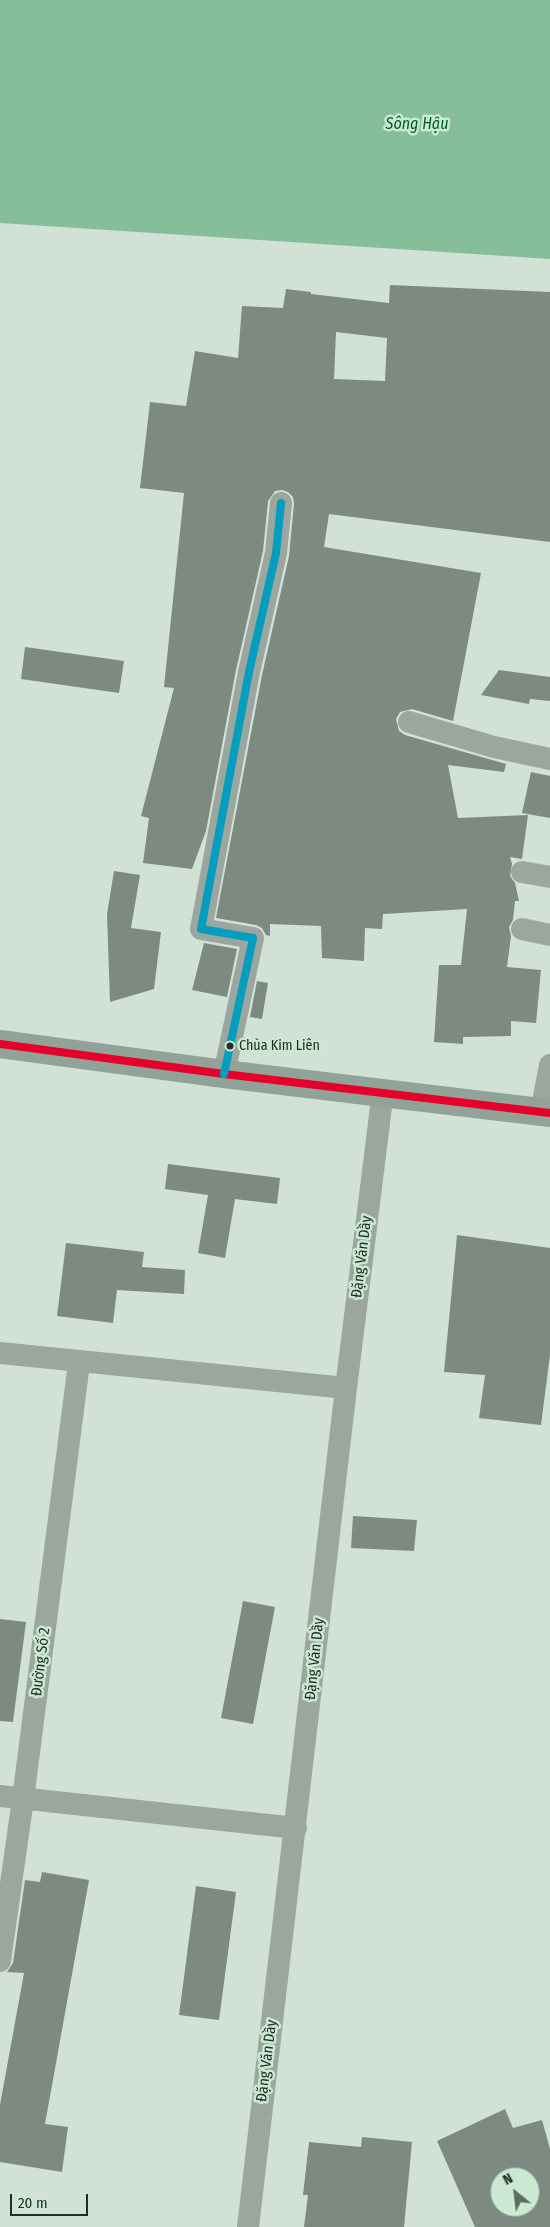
<!DOCTYPE html>
<html>
<head>
<meta charset="utf-8">
<style>
	body { margin:0 }
	#map { position:relative; width:550px; height:2227px; overflow:hidden; background:#d1e1d6; font-family:"Fira Sans Condensed",sans-serif }
	canvas { display:block }
	.north { position:absolute; left:490px; top:2167px; width:50px; height:50px; box-sizing:border-box; background:#cae8d2; border:1px solid #869d8d; border-radius:50%; rotate:331deg; font-size:14px; font-weight:700; line-height:20px; text-align:center; color:#212d25 }
	.north::after { content:''; display:block; margin:auto; width:18px; height:22px; background:#5f6c63; clip-path:polygon(50% 0,100% 100%,50% 72%,0 100%) }
	.scale { position:absolute; left:10px; top:2194px; width:78px; height:22px; box-sizing:border-box; border:2px solid #212d25; border-top:0; padding-left:6px; font-size:15px; line-height:18px; white-space:nowrap; color:#212d25; -webkit-text-stroke:4px #cae8d2; paint-order:stroke }
</style>
</head>
<body>
<div id="map">
<canvas width="550" height="2227"></canvas>
<div class="north">N</div>
<div class="scale">20 m</div>
</div>
<script>
const ctx = document.querySelector('canvas').getContext('2d');
ctx.lineJoin = 'round';
function fillPath(path, color) { ctx.fillStyle = color; ctx.fill(path, 'evenodd'); }
const shape = rows => new Path2D(rows.map(r => 'M' + r).join(''));
function strokePath(path, color, width, dash) { ctx.strokeStyle = color; ctx.lineWidth = width; ctx.lineCap = dash ? 'butt' : 'round'; ctx.setLineDash(dash || []); ctx.stroke(path); }
function drawText(font, color, halo, rows, align = 'center') {
  ctx.font = font + ' "Fira Sans Condensed",sans-serif'; ctx.lineWidth = 5; ctx.setLineDash([]); ctx.textBaseline = 'middle'; ctx.strokeStyle = halo; ctx.fillStyle = color; for (const [text, x, y, turn = 0] of rows) {
    ctx.save(); ctx.translate(x, y); ctx.rotate((+turn || 0) * Math.PI / 180); ctx.textAlign = isNaN(turn) ? turn : align; if (halo) ctx.strokeText(text, 0, 0); ctx.fillText(text, 0, 0); ctx.restore();
  }
}
const water = shape([
	[0,0,550,0,550,259,0,223]
]);
const building = shape([
	[390,285,550,292,550,542,329,514,324,547,481,573,453,721,412,709,400,712,396,719,399,731,405,735,506,764,504,772,448,765,458,818,528,815,522,859,510,857,512,864,510,876,515,883,519,901,515,901,513,920,509,927,511,936,507,967,541,970,536,1023,511,1021,511,1036,463,1037,463,1044,434,1042,439,965,461,965,467,909,383,914,382,929,365,928,364,961,322,958,321,926,270,924,270,936,266,935,262,928,256,925,216,918,262,675,289,556,294,504,293,497,288,492,282,490,275,491,268,501,263,551,236,670,206,831,192,869,143,863,149,818,141,816,174,688,164,687,184,493,140,488,150,402,186,406,195,351,238,358,242,306,283,308,286,289,311,292,311,294,389,303],
	[336,332,387,338,385,381,334,379],
	[25,647,124,661,119,693,21,679],
	[499,670,550,677,550,701,530,699,529,704,481,695],
	[531,772,550,776,550,818,522,813],
	[114,871,140,875,131,928,161,932,154,989,110,1002,107,914],
	[204,943,237,949,227,997,192,990],
	[257,981,268,983,262,1019,250,1017],
	[168,1164,280,1178,277,1204,235,1199,225,1258,198,1253,208,1195,165,1189],
	[457,1235,550,1248,550,1355,541,1425,479,1418,485,1375,444,1372],
	[66,1243,144,1252,142,1267,185,1270,184,1294,117,1290,113,1323,57,1316],
	[353,1516,417,1520,414,1551,351,1548],
	[243,1601,275,1607,253,1724,221,1718],
	[0,1619,26,1622,13,1722,0,1721],
	[42,1872,89,1880,45,2124,68,2127,62,2172,0,2162,0,2105,24,1973,7,1972,13,1963,25,1880,40,1882],
	[196,1886,236,1892,219,2020,179,2015],
	[505,2109,513,2128,542,2120,550,2149,550,2227,475,2227,437,2141],
	[500,2177,530,2177,530,2207,500,2207],
	[362,2137,412,2142,404,2227,304,2227,308,2195,303,2195,309,2142,361,2147]
]);
const street = shape([
	[409,722,494,747,550,759],
	[522,872,550,877],
	[522,929,550,935],
	[224,1074,253,938,201,929,249,672,276,553,281,503],
	[541,1112,550,1065],
	[0,1353,346,1388],
	[0,1796,296,1828],
	[0,1961,23,1799,79,1363],
	[248,2227,346,1388,383,1091]
]);
const highway = shape([
	[0,1044,224,1074,550,1113]
]);
const bus1 = shape([
	[0,1044,224,1074,550,1113]
]);
const bus2 = shape([
	[224,1074,253,938,201,929,249,672,276,553,281,503]
]);
const markers = [
	[230,1046,4.5,"#212d25"]
];
const busNames = [
	["Chùa Kim Liên",239,1046]
];
const streetNames = [
	["Đặng Văn Dầy",362,1257,-83],
	["Đặng Văn Dầy",315,1659,-84],
	["Đường Số 2",41,1662,-83],
	["Đặng Văn Dầy",267,2061,-83]
];
const waterNames = [
	["Sông Hậu",417,125]
];
fillPath(water, '#87be9a');
fillPath(building, '#7d8a81');
strokePath(street, '#9ba69f', 22);
strokePath(highway, '#91a398', 28);
strokePath(bus1, '#e4002b', 8);
strokePath(bus2, '#039dbd', 8);
for (const [x, y, r, color] of markers) { const dot = new Path2D(); dot.arc(x, y, r, 0, 2 * Math.PI); ctx.fillStyle = color; ctx.fill(dot); strokePath(dot, '#cae8d2', 2); }
drawText('14px', '#212d25', '#cae8d2', busNames, 'left');
drawText('15px', '#212d25', '#cae8d2', streetNames);
drawText('italic 16px', '#005c30', '#cae8d2', waterNames);
</script>
</body>
</html>
